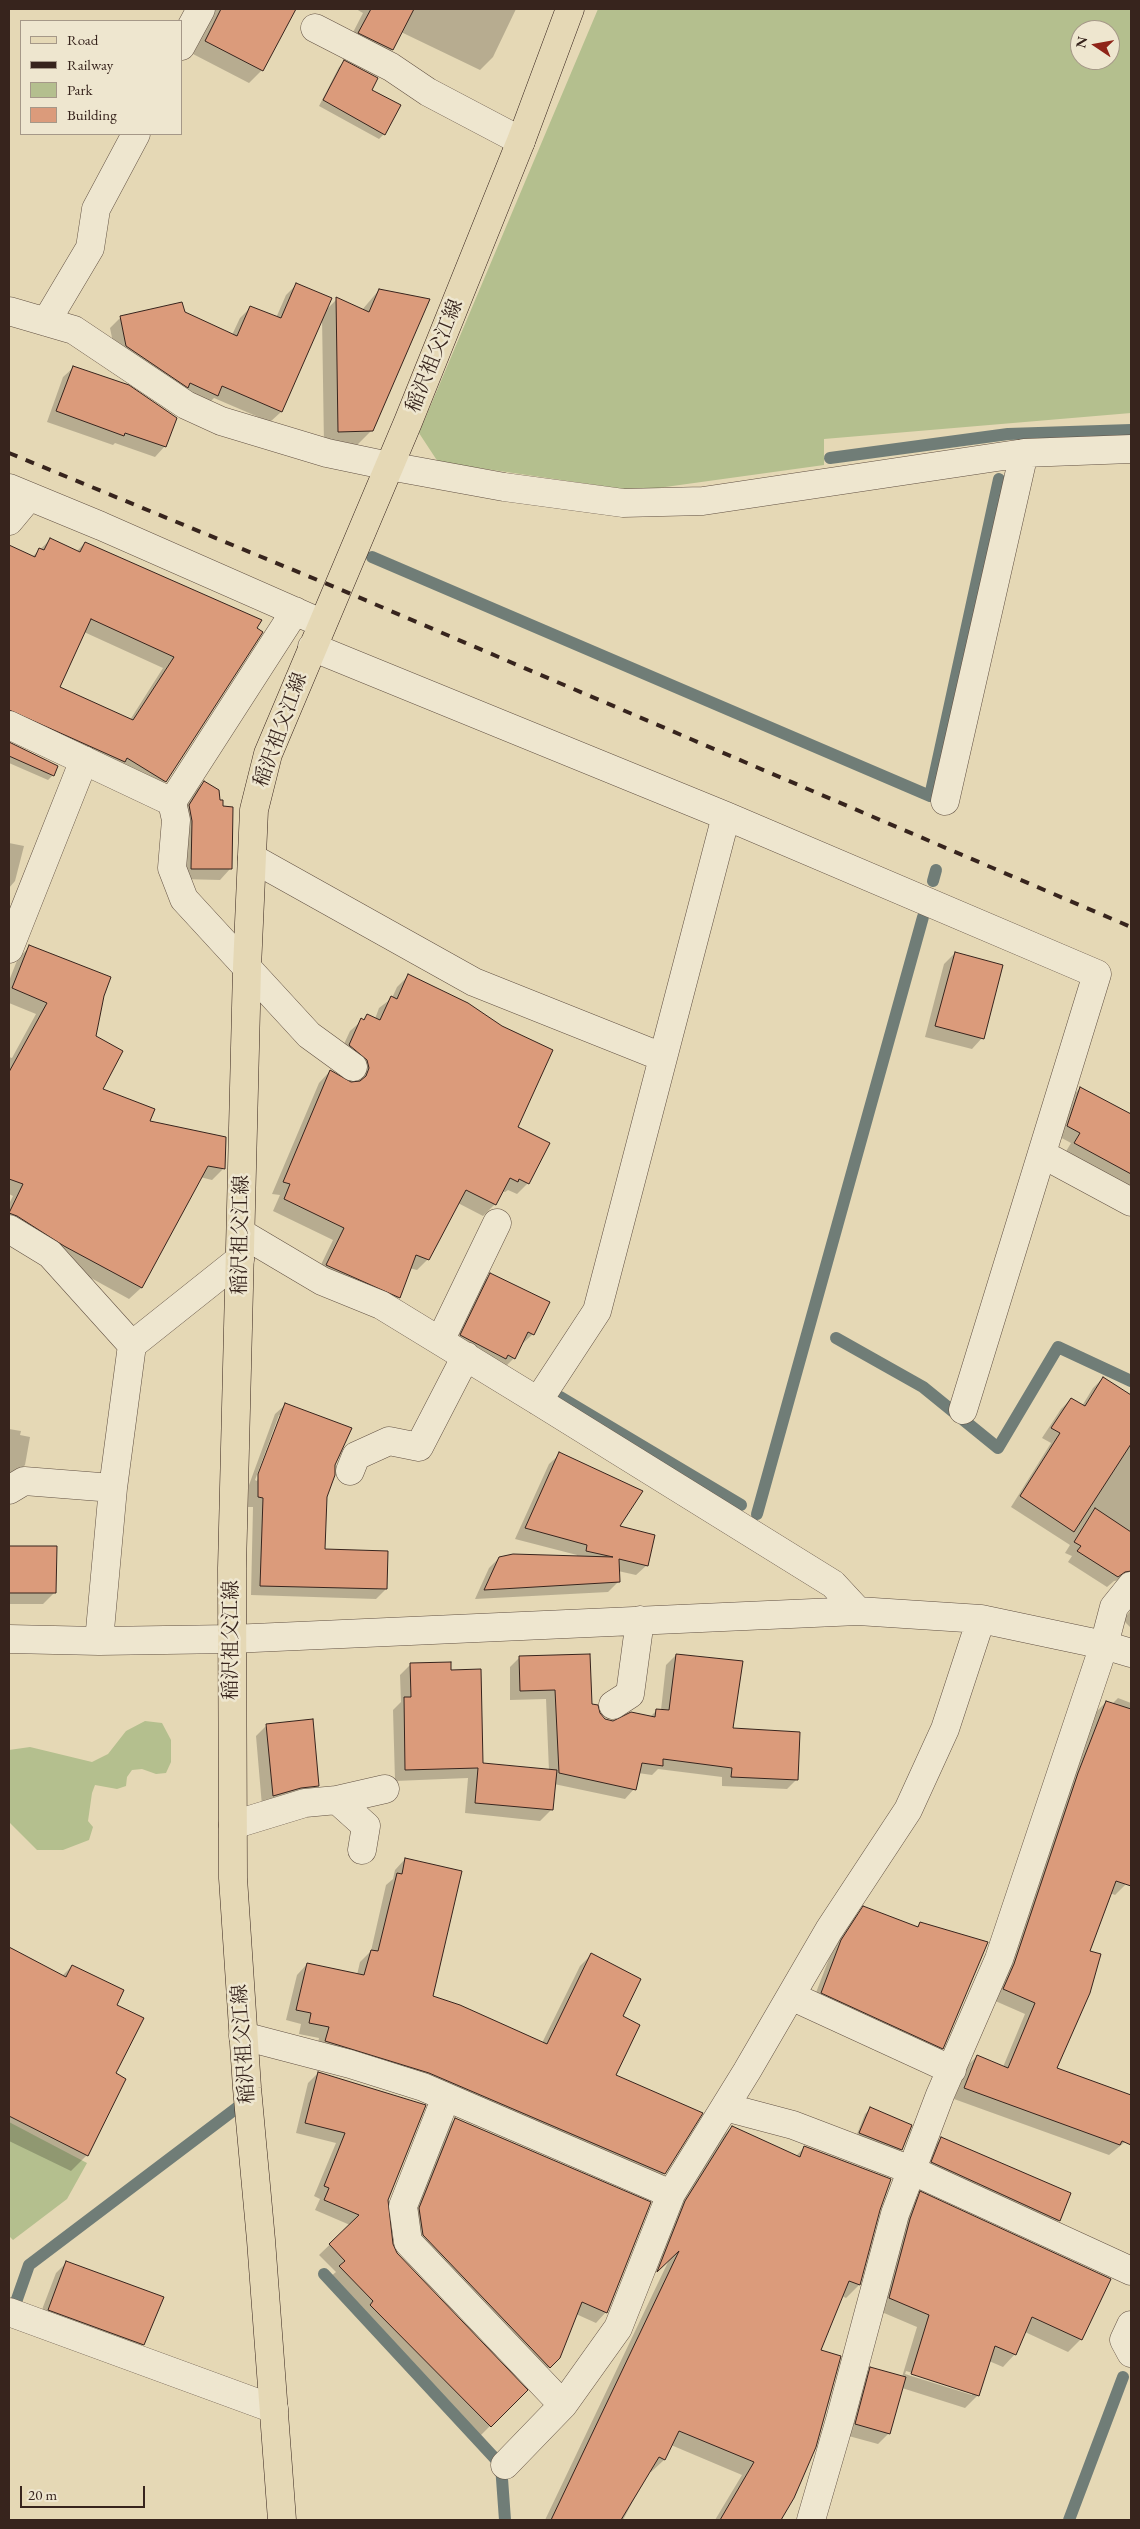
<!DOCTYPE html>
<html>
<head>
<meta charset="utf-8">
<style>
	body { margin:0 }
	#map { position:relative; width:1140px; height:2529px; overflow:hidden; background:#e5d8b5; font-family:"EB Garamond",serif }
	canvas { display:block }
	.frame { position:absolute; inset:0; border:10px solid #37241d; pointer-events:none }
	.legend { position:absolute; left:20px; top:20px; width:162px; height:115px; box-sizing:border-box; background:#eee6cf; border:1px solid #a59888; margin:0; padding:6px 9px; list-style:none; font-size:15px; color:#37241d }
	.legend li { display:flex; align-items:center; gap:10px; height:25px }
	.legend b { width:25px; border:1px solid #a59888 }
	.north { position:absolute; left:1070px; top:20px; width:50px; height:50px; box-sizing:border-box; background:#eee6cf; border:1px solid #a59888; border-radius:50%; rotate:282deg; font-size:14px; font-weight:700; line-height:20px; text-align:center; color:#37241d }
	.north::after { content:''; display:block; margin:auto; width:18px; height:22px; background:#8f2418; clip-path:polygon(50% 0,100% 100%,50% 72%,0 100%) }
	.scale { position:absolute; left:20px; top:2486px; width:125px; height:22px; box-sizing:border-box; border:2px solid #37241d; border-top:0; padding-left:6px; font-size:15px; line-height:18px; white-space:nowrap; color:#37241d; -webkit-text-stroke:4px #eee6cf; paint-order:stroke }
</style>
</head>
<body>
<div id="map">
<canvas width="1140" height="2529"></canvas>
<div class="frame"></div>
<ul class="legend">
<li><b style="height:6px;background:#e5d8b5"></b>Road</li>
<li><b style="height:6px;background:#37241d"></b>Railway</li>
<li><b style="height:14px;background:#b4bf8e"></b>Park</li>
<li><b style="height:14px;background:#db9b7b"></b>Building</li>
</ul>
<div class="north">N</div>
<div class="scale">20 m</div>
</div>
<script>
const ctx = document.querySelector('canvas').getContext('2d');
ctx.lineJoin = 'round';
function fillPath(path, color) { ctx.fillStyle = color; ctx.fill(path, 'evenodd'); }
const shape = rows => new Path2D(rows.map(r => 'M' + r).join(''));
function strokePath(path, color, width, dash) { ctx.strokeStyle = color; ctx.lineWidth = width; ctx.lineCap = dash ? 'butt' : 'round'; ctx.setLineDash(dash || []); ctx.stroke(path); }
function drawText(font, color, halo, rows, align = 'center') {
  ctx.font = font + ' "EB Garamond","Noto Serif JP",serif'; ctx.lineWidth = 5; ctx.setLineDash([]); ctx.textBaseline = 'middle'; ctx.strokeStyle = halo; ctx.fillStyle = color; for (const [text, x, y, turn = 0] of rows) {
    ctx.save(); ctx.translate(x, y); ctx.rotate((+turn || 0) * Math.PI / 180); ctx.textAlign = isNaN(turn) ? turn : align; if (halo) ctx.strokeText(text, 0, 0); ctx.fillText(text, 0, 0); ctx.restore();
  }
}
const green = shape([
	[598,9,1131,9,1131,413,824,439,824,465,658,488,623,489,438,462,419,433],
	[1080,30,1110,30,1110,60,1080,60],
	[145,1721,162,1723,171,1740,171,1762,166,1773,156,1774,142,1769,132,1770,127,1777,126,1786,117,1789,95,1785,92,1793,88,1821,93,1827,89,1840,63,1850,37,1850,9,1822,9,1750,30,1747,92,1762,108,1754,126,1731],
	[9,2122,87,2163,67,2199,13,2240,9,2236]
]);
const shadow = shape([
	[216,9,294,9,262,70,249,83,193,54],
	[356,9,516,9,493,57,480,70,401,32,392,50,379,62,346,46,363,13],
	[344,62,371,90,384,134,379,139,319,106,339,67],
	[297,284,326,310,337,299,362,310,379,290,372,430,357,445,324,446,322,317,281,412,270,422,214,398,206,406,116,357,110,328,121,317,183,313,232,335,240,318,251,307,276,318,286,295],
	[74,367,165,446,155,457,115,443,113,445,47,422,63,377],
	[50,540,76,552,85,543,260,621,165,781,154,792,9,724,9,552,13,548,32,557],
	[84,632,163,668,130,720,58,688],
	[9,744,57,766,53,775,48,780,9,763],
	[204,782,230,869,220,880,180,879,178,817,193,793],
	[9,843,24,846,15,881,9,888],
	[30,947,103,996,94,1037,101,1089,148,1122,225,1138,223,1169,212,1180,200,1177,141,1288,129,1299,53,1257,9,1229,9,1204,13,1196,9,1194,9,1057,12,1058,36,1014,9,1003,9,981,18,958],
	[955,953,982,1038,972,1049,925,1037,944,964],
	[408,976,517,1127,528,1183,517,1194,508,1190,505,1192,501,1191,495,1204,483,1216,458,1203,428,1259,417,1270,409,1268,399,1297,387,1309,315,1277,333,1240,273,1211,280,1195,272,1194,319,1083,330,1071,351,1084,357,1083,356,1072,338,1057,350,1031,367,1016,375,1019,379,1008,392,998,397,987],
	[1080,1088,1131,1115,1131,1192,1065,1153,1071,1143,1058,1136,1070,1098],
	[491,1274,533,1334,521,1345,514,1358,503,1369,450,1346,480,1285],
	[1103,1378,1131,1396,1131,1584,1122,1580,1114,1581,1107,1587,1068,1562,1072,1556,1065,1553,1070,1545,1011,1507,1051,1443,1042,1438,1061,1409,1071,1399,1082,1406,1093,1388],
	[285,1405,334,1465,326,1497,324,1551,386,1589,376,1599,251,1595,253,1507,248,1507,249,1485,275,1414],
	[279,1415,282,1415,257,1481,255,1480],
	[9,1429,21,1431,20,1435,30,1437,25,1465,13,1477,9,1478],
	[560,1454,647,1565,636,1575,618,1571,618,1582,608,1592,475,1599,489,1568,499,1558,576,1557,577,1555,515,1539,549,1464],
	[9,1547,55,1548,55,1592,43,1604,9,1604],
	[1131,1610,1131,1628,1123,1620],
	[676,1655,731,1729,797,1779,787,1789,722,1786,722,1777,658,1769,652,1775,638,1773,634,1789,625,1799,554,1784,551,1810,540,1821,465,1813,468,1778,395,1781,393,1710,401,1702,400,1675,411,1664,449,1671,482,1764,549,1771,546,1699,510,1700,510,1667,520,1657,591,1705,605,1720,613,1722,650,1717,657,1710,661,1710,666,1665],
	[1118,1698,1131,1703,1131,1868,1126,1884,1115,1895,1110,1893,1088,1952,1055,2068,1131,2096,1131,2124,1125,2142,1109,2155,954,2099,966,2067,977,2056,1003,2067,1025,2014,993,2000,1095,1713,1106,1702,1112,1704],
	[267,1725,317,1786,306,1797,262,1806,256,1736],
	[405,1859,432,1997,542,2043,580,1966,591,1955,621,2017,614,2075,701,2114,664,2174,653,2184,316,2052,319,2038,299,2034,301,2024,286,2020,297,1975,307,1964,357,1975,360,1962,371,1951,386,1885,393,1879,395,1870],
	[864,1908,916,1928,920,1924,942,2048,932,2058,812,2003,832,1951,853,1918],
	[9,1949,62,1976,72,1966,116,2006,115,2074,87,2155,71,2171,9,2141],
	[318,2073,387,2200,391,2244,396,2253,526,2390,480,2436,360,2316,364,2312,330,2277,336,2272,319,2255,350,2225,315,2210,320,2199,314,2196,336,2143,296,2133,308,2083],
	[870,2109,901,2149,896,2155,855,2139,865,2114],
	[455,2119,606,2312,596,2323,576,2314,559,2357,539,2377,413,2245,409,2219,445,2129],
	[732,2127,796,2156,805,2147,879,2209,859,2285,846,2298,842,2296,819,2350,793,2497,780,2520,715,2520,742,2475,671,2445,664,2460,651,2472,649,2471,623,2520,545,2520,669,2260,647,2281,673,2215,719,2140],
	[941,2139,1059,2220,1049,2230,922,2172,931,2149],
	[921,2193,1081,2339,1068,2352,1025,2332,1015,2354,1003,2367,989,2361,978,2395,965,2408,902,2388,889,2433,878,2444,845,2435,860,2379,871,2368,902,2377,917,2327,877,2310,908,2206],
	[906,2371,972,2392,972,2395,905,2374],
	[67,2262,143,2344,133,2355,38,2320,56,2273]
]);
const stream = shape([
	[830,458,1008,434,1131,430],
	[372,557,930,796,999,479],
	[933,881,936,870],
	[836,1338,923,1387,998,1448,1058,1347,1131,1381],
	[560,1397,741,1505],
	[757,1514,923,917],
	[324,2274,501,2465,505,2520],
	[16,2302,29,2265,238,2107],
	[1069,2520,1123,2377]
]);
const building = shape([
	[221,9,296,9,263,71,205,41,221,9],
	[371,9,414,9,393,50,358,33,371,9],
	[344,60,378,78,372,90,401,105,385,135,323,100,344,60],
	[296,283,332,298,282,412,222,386,218,396,190,383,188,388,126,346,120,316,182,302,185,312,237,336,250,306,281,318,296,283],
	[379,289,430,299,373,431,338,432,336,297,369,312,379,289],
	[73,366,129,385,177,418,166,447,125,433,124,436,56,411,73,366],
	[50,538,80,552,85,542,262,620,257,628,263,632,166,782,127,758,125,762,9,710,9,545,35,557,39,548,44,550,50,538],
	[91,619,174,657,133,720,60,687,91,619],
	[9,742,58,766,54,776,9,756,9,742],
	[204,781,219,790,220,800,223,800,223,806,233,807,232,869,191,869,192,821,189,805,204,781],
	[29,945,111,977,104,996,96,1036,123,1051,103,1089,155,1109,150,1121,226,1137,225,1169,208,1166,142,1288,64,1246,17,1216,9,1213,23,1184,9,1179,9,1072,47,1003,12,988,29,945],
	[955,952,1003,965,984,1039,935,1026,955,952],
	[408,974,468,1003,502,1026,553,1050,518,1127,550,1143,529,1184,519,1179,518,1182,510,1178,496,1205,466,1190,429,1260,416,1255,400,1298,326,1265,344,1228,284,1199,290,1184,283,1182,330,1070,351,1082,360,1081,366,1076,369,1068,367,1060,349,1045,361,1018,364,1020,367,1014,380,1020,391,996,397,999,408,974],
	[1080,1087,1131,1114,1131,1174,1074,1143,1080,1133,1067,1126,1080,1087],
	[490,1273,550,1302,534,1335,528,1332,515,1359,508,1355,506,1359,460,1335,490,1273],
	[1103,1377,1131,1395,1131,1444,1074,1532,1020,1496,1060,1433,1051,1428,1071,1398,1085,1406,1103,1377],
	[285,1403,352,1428,335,1465,335,1475,327,1497,325,1549,388,1551,387,1589,260,1586,263,1498,258,1497,258,1474,285,1403],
	[559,1452,643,1491,620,1526,655,1535,648,1566,619,1559,620,1582,484,1590,499,1557,513,1554,613,1557,586,1551,587,1545,525,1528,559,1452],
	[1095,1508,1131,1532,1131,1571,1125,1572,1118,1577,1077,1551,1081,1546,1074,1542,1095,1508],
	[9,1546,57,1546,56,1593,9,1593,9,1546],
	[590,1654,592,1704,598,1705,600,1713,605,1719,613,1721,631,1712,655,1717,656,1709,669,1710,676,1654,743,1661,733,1728,800,1732,798,1780,731,1777,732,1768,663,1759,663,1766,642,1763,636,1790,559,1773,555,1690,520,1691,519,1656,590,1654],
	[451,1662,451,1670,481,1669,483,1763,557,1770,553,1810,475,1803,478,1768,405,1770,404,1697,411,1697,410,1663,451,1662],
	[1106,1701,1131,1709,1131,1886,1116,1881,1090,1951,1101,1954,1090,1993,1057,2068,1131,2095,1131,2145,1122,2141,1120,2145,964,2088,977,2055,1008,2068,1035,2003,1003,1989,1014,1964,1078,1773,1106,1701],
	[313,1719,319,1786,301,1788,273,1796,266,1724,313,1719],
	[405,1858,462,1871,433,1996,460,2005,547,2044,591,1953,641,1979,623,2016,640,2025,616,2075,703,2113,665,2174,429,2073,325,2041,329,2027,309,2023,311,2013,296,2010,307,1963,364,1975,371,1950,378,1951,397,1873,402,1874,405,1858],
	[863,1906,918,1927,920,1922,988,1942,943,2049,821,1993,841,1940,863,1906],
	[9,1947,66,1977,72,1965,124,1990,117,2005,144,2018,116,2073,126,2079,88,2156,9,2116,9,1947],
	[318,2072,426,2105,388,2200,393,2244,397,2253,528,2390,491,2427,370,2305,373,2301,339,2266,345,2261,329,2244,359,2215,324,2200,329,2188,324,2186,345,2133,305,2123,318,2072],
	[870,2107,912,2125,902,2150,859,2133,870,2107],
	[455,2118,651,2202,607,2313,582,2302,560,2358,550,2368,423,2235,419,2208,455,2118],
	[732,2126,800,2157,804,2146,891,2179,880,2210,860,2285,849,2281,821,2350,841,2356,816,2447,794,2498,781,2520,720,2520,754,2462,679,2431,665,2460,659,2457,621,2520,551,2520,679,2251,657,2272,685,2201,732,2126],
	[941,2137,1071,2193,1060,2221,931,2162,941,2137],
	[920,2191,1111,2279,1082,2340,1032,2317,1016,2355,995,2346,979,2396,911,2374,929,2315,889,2298,910,2219,920,2191],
	[66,2261,164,2297,144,2345,48,2310,66,2261],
	[870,2367,906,2377,890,2434,855,2424,870,2367]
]);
const minor = shape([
	[315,28,391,67,428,92,521,141],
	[181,46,201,9],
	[9,311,74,330,186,405,221,421,327,453,389,466,504,487,623,503,703,501,1024,453,1131,449],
	[46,322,90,248,96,209,136,134],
	[9,488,101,526,310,618],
	[9,521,29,497],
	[312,647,726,816,1097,974,963,1410],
	[9,725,172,802,295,611],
	[945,801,1024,453],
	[172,802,176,820,172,868,184,899,309,1035,353,1067],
	[252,858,474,982,662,1057],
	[9,949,84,760],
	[1042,1154,1131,1202],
	[9,1229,50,1254,132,1345],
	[241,1233,322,1281,381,1305,538,1401,833,1584,858,1611],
	[440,1341,497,1223],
	[538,1401,597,1311,726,816],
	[350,1471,356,1456,389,1441,419,1447,466,1356],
	[9,1490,24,1481,113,1488],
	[9,1639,99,1641,231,1639,858,1611,981,1619,1104,1645,1131,1653],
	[99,1641,113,1488,132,1345,240,1259],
	[613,1705,630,1694,640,1620],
	[337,1800,366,1826,362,1850],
	[233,1825,305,1803,337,1800,385,1789],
	[791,1996,952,2070],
	[243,2036,350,2064,423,2087,671,2194],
	[446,2097,403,2206,408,2242,563,2405],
	[725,2107,793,2125,911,2170,1131,2271],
	[9,2312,274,2409],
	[1131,2325,1124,2340,1131,2353],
	[505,2465,563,2405,618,2328,671,2194,747,2071,829,1930,908,1810,945,1729,981,1619],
	[811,2520,840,2420,895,2214,940,2095,999,1959,1104,1645,1114,1607,1131,1586]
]);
const major = shape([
	[282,2520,261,2240,247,2088,233,1878,232,1568,247,968,254,810,268,754,408,422,521,141,570,9]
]);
const rail = shape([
	[9,453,337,588,1131,927]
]);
const streetNames = [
	["稲沢祖父江線",435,356,-68],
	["稲沢祖父江線",281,730,-70],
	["稲沢祖父江線",241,1235,-89],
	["稲沢祖父江線",232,1640,-90],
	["稲沢祖父江線",244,2044,-94]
];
fillPath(green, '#b4bf8e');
fillPath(shadow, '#0003');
strokePath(stream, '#707d77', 12);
fillPath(building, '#db9b7b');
strokePath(building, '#37241d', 1);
strokePath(minor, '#625143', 29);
strokePath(major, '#37241d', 29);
strokePath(minor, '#eee6cf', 28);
strokePath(major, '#e5d8b5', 28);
strokePath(rail, '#37241d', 4, [9, 9]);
drawText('20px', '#37241d', '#eee6cf', streetNames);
</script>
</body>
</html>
